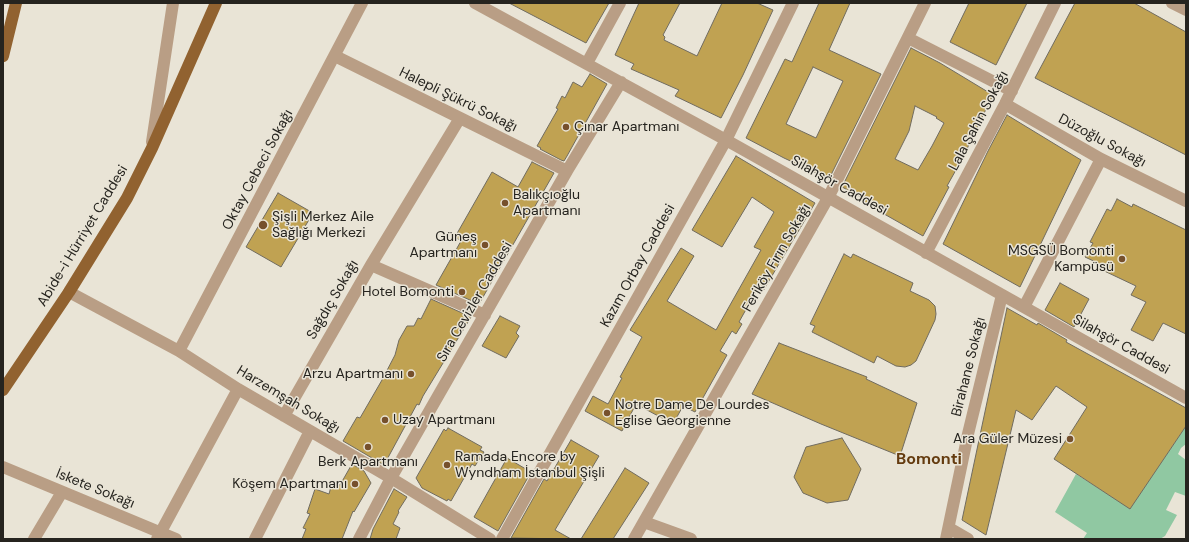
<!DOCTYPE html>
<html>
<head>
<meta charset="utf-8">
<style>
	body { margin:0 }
	#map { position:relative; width:1189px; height:542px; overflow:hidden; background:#e9e4d6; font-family:"DM Sans",sans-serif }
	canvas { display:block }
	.frame { position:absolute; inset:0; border:4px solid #26241f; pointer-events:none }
</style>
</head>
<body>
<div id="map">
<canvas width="1189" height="542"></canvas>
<div class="frame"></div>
</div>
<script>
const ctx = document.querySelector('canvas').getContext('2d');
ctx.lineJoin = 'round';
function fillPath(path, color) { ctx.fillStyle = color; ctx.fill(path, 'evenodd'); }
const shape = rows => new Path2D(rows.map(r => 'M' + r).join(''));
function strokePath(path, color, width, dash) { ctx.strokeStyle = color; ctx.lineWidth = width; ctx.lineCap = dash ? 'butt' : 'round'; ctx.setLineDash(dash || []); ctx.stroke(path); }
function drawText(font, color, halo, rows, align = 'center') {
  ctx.font = font + ' "DM Sans",sans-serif'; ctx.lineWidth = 3; ctx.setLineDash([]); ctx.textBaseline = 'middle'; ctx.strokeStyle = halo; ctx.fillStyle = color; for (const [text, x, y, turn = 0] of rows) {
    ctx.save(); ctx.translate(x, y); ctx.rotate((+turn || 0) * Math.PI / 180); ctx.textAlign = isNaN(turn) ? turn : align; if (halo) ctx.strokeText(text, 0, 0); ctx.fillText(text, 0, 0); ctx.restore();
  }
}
const green = shape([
	[1186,426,1186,444,1181,448,1178,454,1186,460,1186,496,1175,492,1166,510,1177,515,1165,536,1160,539,1083,539,1087,533,1055,512,1076,474,1130,508]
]);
const building = shape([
	[509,3,609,3,586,43,509,3],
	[639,3,680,3,663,35,665,37,664,40,697,56,722,3,757,3,773,10,743,75,721,118,675,96,679,90,631,69,634,64,615,55,639,3],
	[819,3,850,3,829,50,881,74,829,179,784,158,746,138,785,59,792,62,819,3],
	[813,67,843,81,816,138,786,124,813,67],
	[969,3,1027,3,996,65,950,42,969,3],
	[1075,3,1134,3,1186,32,1186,155,1035,78,1075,3],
	[911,48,940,63,993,95,969,144,966,152,947,186,949,187,923,236,863,202,865,199,842,187,911,48],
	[915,106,937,117,936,118,944,123,932,146,918,170,895,159,909,131,915,106],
	[590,74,607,84,567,156,564,161,561,160,540,149,541,148,537,146,558,109,556,108,562,96,565,98,573,82,582,87,590,74],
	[1007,115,1081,160,1020,287,943,244,988,151,1007,115],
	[736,156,815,203,763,291,758,288,739,322,742,324,736,334,732,331,720,351,727,355,695,412,683,406,673,424,636,404,622,431,585,411,593,396,608,404,622,378,620,377,642,337,630,330,681,248,694,256,667,301,716,330,761,250,754,247,774,212,752,197,722,247,692,230,736,156],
	[532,162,554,173,479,304,436,285,461,241,455,237,492,172,518,187,532,162],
	[278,193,313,213,281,267,246,247,278,193],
	[1117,199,1132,207,1133,204,1186,230,1186,334,1163,323,1153,341,1131,330,1146,302,1131,295,1136,286,1098,268,1100,264,1085,257,1093,243,1090,242,1107,209,1111,211,1117,199],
	[844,254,851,258,853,254,913,283,910,291,929,300,935,306,936,314,935,320,916,361,911,365,905,367,896,366,877,356,874,363,812,332,815,326,810,324,844,254],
	[1060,283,1089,299,1074,327,1045,310,1060,283],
	[431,299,471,317,423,396,419,405,417,404,384,465,343,441,357,417,360,418,382,380,395,355,399,340,407,326,414,326,418,318,421,319,431,299],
	[1007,308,1037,325,1038,323,1067,340,1066,342,1186,408,1186,426,1130,509,1054,459,1087,407,1056,386,1032,420,1016,410,986,535,962,520,1007,308],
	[500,316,520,326,516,333,519,336,506,358,482,346,500,316],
	[779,343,867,377,866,379,917,403,900,456,821,424,752,394,779,343],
	[448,428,482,447,480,450,484,452,475,466,472,464,451,501,448,499,447,501,422,488,416,478,444,429,446,431,448,428],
	[842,438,861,469,848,500,827,503,803,493,794,477,806,447,842,438],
	[571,440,599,456,555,530,571,539,511,538,544,479,547,481,571,440],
	[507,458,531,472,498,531,474,517,507,458],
	[352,464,364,471,371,483,354,512,353,511,342,539,302,539,306,529,303,528,310,514,307,513,315,489,329,494,332,483,340,485,352,464],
	[625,468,649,483,613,539,581,539,625,468],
	[394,489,407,497,398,511,399,512,393,524,400,528,396,539,370,539,373,529,394,489]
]);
const minor = shape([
	[475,3,726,140,1186,398],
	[1172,3,1186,10],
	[908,38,1012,91],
	[335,56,567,171],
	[587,63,620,3],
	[1005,104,1101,159,1186,201],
	[152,142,173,3],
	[926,253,1005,104,1055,3],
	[371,265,485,315],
	[69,292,179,351,238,389,391,478,490,539],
	[1024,307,1101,159],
	[179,351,362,3],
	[284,416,371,265,460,118],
	[3,467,176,539],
	[644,522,691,539],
	[949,528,968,539],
	[34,539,62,492],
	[157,539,238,389],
	[255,539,310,431],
	[359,539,391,478,567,171,621,82],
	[502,539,726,140,793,3],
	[634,539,828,198,925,3],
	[946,539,968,434,1002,295]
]);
const major = shape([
	[3,56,16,3],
	[3,390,69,292,127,198,152,148,216,3]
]);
const markers = [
	[566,127,4,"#76502c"],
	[505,203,4,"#76502c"],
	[263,225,5,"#76502c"],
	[485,245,4,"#76502c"],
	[1122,259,4,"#76502c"],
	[462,292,4,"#76502c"],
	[411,374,4,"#76502c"],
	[607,413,4,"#76502c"],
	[385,420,4,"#76502c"],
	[1070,439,4,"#76502c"],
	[368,447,4,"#76502c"],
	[447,465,4,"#76502c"],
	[355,484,4,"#76502c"]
];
const streetNames = [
	["Halepli Şükrü Sokağı",458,100,26],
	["Lala Şahin Sokağı",979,121,-62],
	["Düzoğlu Sokağı",1102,141,28],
	["Oktay Cebeci Sokağı",258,170,-62],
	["Silahşör Caddesi",839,186,29],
	["Abide-i Hürriyet Caddesi",83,236,-59],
	["Feriköy Fırın Sokağı",777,258,-60],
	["Kazım Orbay Caddesi",638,266,-61],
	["Sağdıç Sokağı",333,300,-60],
	["Sıra Cevizler Caddesi",475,302,-60],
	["Silahşör Caddesi",1121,345,29],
	["Birahane Sokağı",969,367,-76],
	["Harzemşah Sokağı",288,400,31],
	["İskete Sokağı",95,489,22]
];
const poiNames = [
	["Çınar Apartmanı",574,127],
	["Balıkçıoğlu",513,195],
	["Apartmanı",513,211],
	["Şişli Merkez Aile",272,217],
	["Sağlığı Merkezi",272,233],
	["Güneş",477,237,"right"],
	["Apartmanı",477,253,"right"],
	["MSGSÜ Bomonti",1114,251,"right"],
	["Kampüsü",1114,267,"right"],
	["Hotel Bomonti",454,292,"right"],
	["Arzu Apartmanı",403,374,"right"],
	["Notre Dame De Lourdes",615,405],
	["Eglise Georgienne",615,421],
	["Uzay Apartmanı",393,420],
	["Ara Güler Müzesi",1062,439,"right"],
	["Ramada Encore by",455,457],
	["Wyndham İstanbul Şişli",455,473],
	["Berk Apartmanı",368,462,"center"],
	["Köşem Apartmanı",347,484,"right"]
];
const quarterNames = [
	["Bomonti",929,460]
];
fillPath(green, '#90c8a2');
fillPath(building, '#c0a252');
strokePath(building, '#706b5f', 1);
strokePath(minor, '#b99e85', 12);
strokePath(major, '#916230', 12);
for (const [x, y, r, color] of markers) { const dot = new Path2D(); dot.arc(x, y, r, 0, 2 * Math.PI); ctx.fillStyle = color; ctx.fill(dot); strokePath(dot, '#e9e4d6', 1.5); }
drawText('14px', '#26241f', '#e9e4d6', streetNames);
drawText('14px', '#26241f', '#e9e4d6', poiNames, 'left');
drawText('bold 16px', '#643b0f', '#e9e4d6', quarterNames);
</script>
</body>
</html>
